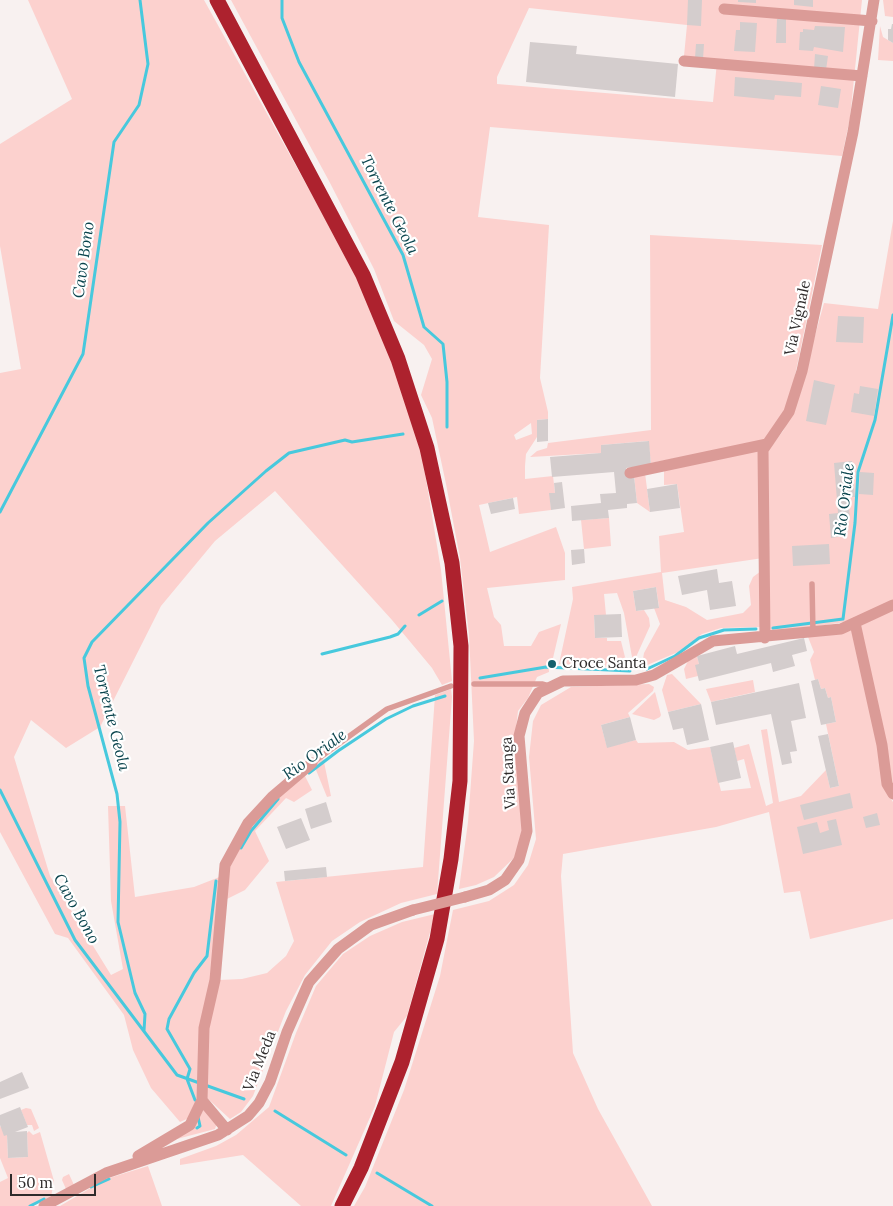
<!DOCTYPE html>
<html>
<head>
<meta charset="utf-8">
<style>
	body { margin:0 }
	#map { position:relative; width:893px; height:1206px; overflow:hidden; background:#f8f1f0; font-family:Lora,serif }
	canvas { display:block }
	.scale { position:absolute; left:10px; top:1174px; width:86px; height:22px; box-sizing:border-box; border:2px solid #2e2b2b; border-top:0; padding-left:6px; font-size:15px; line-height:18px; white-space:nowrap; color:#2e2b2b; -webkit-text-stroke:4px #fff; paint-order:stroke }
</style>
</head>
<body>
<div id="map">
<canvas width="893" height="1206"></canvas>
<div class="scale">50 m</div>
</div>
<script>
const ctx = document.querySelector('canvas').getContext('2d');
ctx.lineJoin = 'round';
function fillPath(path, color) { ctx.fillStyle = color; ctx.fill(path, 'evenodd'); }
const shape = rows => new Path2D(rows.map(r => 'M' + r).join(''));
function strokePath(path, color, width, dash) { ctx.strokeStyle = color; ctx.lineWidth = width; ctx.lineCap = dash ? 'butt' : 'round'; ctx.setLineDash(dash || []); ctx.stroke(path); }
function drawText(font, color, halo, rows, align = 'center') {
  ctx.font = font + ' Lora,serif'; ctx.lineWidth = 4.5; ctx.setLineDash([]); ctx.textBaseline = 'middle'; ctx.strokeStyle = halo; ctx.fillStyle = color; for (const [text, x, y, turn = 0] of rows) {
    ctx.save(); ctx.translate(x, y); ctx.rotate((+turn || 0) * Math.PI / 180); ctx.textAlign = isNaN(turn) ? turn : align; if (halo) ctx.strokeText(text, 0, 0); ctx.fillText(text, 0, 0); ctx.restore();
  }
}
const green = shape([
	[28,0,204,0,357,276,391,357,421,449,441,570,452,681,442,685,432,668,392,620,275,491,215,541,161,606,100,727,66,748,31,720,14,757,50,876,111,975,123,969,111,901,108,806,125,806,135,897,194,887,222,876,250,828,265,810,304,774,312,790,294,802,286,798,255,831,269,861,245,890,225,900,219,980,242,979,267,973,286,956,294,941,276,882,423,867,435,695,451,689,452,697,437,894,401,903,360,922,332,941,305,975,286,1011,253,1096,241,1112,230,1119,205,1096,189,1118,180,1122,151,1088,133,1050,124,1015,68,938,55,934,0,832,0,373,21,369,0,246,0,144,72,99],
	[231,0,862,0,850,118,842,156,490,127,478,217,549,225,540,378,548,412,548,419,537,420,537,437,526,454,525,466,525,479,553,476,555,493,550,493,551,510,519,514,517,497,479,505,490,552,556,527,565,553,565,580,487,588,494,617,501,625,504,646,531,646,539,632,561,624,553,658,548,660,549,672,537,677,528,698,518,711,516,729,524,831,517,855,494,877,476,885,459,889,468,822,474,741,469,635,460,558,446,484,432,418,421,395,432,359,424,345,394,321,374,269,329,181],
	[529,8,687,25,684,56,717,62,713,102,497,84,497,77],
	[531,423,532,434,516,440,514,435],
	[883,0,893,0,893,17,885,16],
	[880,26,883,37,893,43,893,61,878,60],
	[893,221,893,600,845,622,774,633,769,628,767,452,783,431,796,404,824,303,878,309],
	[650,235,822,245,791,395,784,412,764,441,651,463,648,441,601,445,601,453,530,457,537,451,547,448,548,443,651,430],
	[758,449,763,558,662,573,665,600,686,607,707,620,743,613,751,605,749,586,753,577,761,571,763,627,721,628,702,634,678,652,645,666,642,664,644,653,660,624,654,608,659,607,656,587,633,591,636,611,644,610,649,618,650,626,636,657,632,657,624,613,617,593,604,594,606,615,594,616,595,638,607,638,607,641,621,641,625,657,632,668,559,664,573,599,572,587,661,572,659,536,684,532,677,484,664,485,664,469],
	[645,473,650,512,637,503,634,476],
	[609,518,611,546,584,549,581,520],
	[893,608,893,783,888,784,858,627],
	[855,628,881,746,884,788,893,802,893,919,810,939,800,891,784,893,769,812,716,827,563,854,561,876,573,1053,598,1109,652,1206,354,1206,365,1187,404,1090,440,976,453,910,489,901,514,885,528,865,536,839,529,757,533,721,541,705,571,687,649,684,654,687,653,691,628,713,630,717,601,725,607,747,636,740,638,743,674,742,688,750,710,747,721,791,751,788,744,759,737,761,734,748,749,744,766,806,773,803,761,730,767,729,779,802,801,796,826,770,830,788,839,786,826,724,836,722,831,697,828,698,825,688,821,689,818,679,815,680,810,660,814,652,808,637],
	[697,656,699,664,698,676,686,679,684,669,688,661],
	[672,674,701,704,668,712,662,690,667,675],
	[753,680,755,692,711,702,706,689],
	[655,692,661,715,660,717,654,720,632,714],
	[323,757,331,796,327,797,314,765],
	[435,914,407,1016,394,1032,375,1106,331,1206,301,1206,243,1155,180,1165,180,1159,216,1146,236,1135,269,1107,296,1033,316,986,343,954,370,936,402,922],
	[200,1106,217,1123,215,1129,173,1140],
	[26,1108,31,1109,39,1128,34,1131,32,1125,27,1125,21,1110],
	[0,1126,7,1135,8,1158,28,1157,27,1133,29,1131,33,1135,40,1132,54,1181,51,1197,33,1206,0,1206,0,1182,8,1178,0,1158],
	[148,1166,162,1206,60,1206,106,1179],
	[69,1174,74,1185,66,1189,62,1180,63,1177]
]);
const stream = shape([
	[282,0,282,18,299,62,403,255,424,327,443,344,447,382,447,427],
	[0,512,83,354,114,142,139,105,148,64,140,0],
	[419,615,442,601],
	[773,628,843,619,855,523,858,472,875,420,893,315],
	[322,654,390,637,398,634,405,626],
	[647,669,675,656,699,638,724,630,756,629],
	[480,678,546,667,630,671],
	[309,773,338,751,386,719,413,706,445,696],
	[0,790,75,940,177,1075,244,1099],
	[241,848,251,831,278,799],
	[144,1031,145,1014,135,993,118,922,120,822,117,794,88,686,84,658,92,642,208,523,266,471,289,453,345,440,352,442,403,434],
	[195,1100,187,1079,190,1069,167,1029,169,1019,194,973,207,956,216,881],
	[275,1111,346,1155],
	[197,1128,200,1126,198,1117],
	[377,1173,432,1206],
	[91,1187,109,1179],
	[30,1206,44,1199]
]);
const building = shape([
	[688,0,702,0,701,26,687,25],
	[738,0,756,0,756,3,738,2],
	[794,0,813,0,813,7,794,5],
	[777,19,786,19,786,43,776,43],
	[740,22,757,23,755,52,734,51,736,30,740,30],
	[892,24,893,24,893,43,888,40,888,29,891,29],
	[815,26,845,27,843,52,814,47,813,51,799,50,800,32,803,32,803,29,814,30],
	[530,42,577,46,576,54,678,64,675,97,526,82],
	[696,44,704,44,703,59,695,58],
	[815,54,828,56,826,70,814,69],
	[735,77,802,83,801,97,775,95,774,100,734,96],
	[821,86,841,89,838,108,818,105],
	[838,316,864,317,863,343,836,342],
	[814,380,835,385,826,425,806,421],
	[860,386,878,389,874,416,851,412,854,393,859,394],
	[548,419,548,441,537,442,537,420],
	[649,441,651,465,626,468,626,476,634,476,637,503,627,504,627,508,608,510,609,518,572,521,571,506,601,503,600,494,616,493,614,472,552,477,550,457,601,453,601,445],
	[852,461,855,497,848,497,850,519,843,520,844,536,831,538,829,514,838,513,834,463],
	[860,472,874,473,873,495,859,494],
	[562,482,565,508,551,510,549,493,555,493,554,483],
	[677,484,680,508,650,512,647,489],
	[513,498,515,509,491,514,488,503],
	[829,544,830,564,793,566,792,546],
	[584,549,585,563,572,565,571,550],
	[717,569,719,583,732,581,736,606,710,610,707,590,682,595,678,576],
	[656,587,659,608,636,611,633,591],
	[621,614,622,637,595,638,594,615],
	[804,638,807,651,792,655,795,666,773,672,771,663,699,681,695,665,699,664,697,656,735,646,737,654],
	[818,679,821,689,825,688,828,698,831,697,836,722,821,725,811,681],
	[799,683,806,718,791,721,797,751,790,752,792,763,782,765,771,714,716,725,711,702],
	[701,704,709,740,687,745,683,728,673,730,668,712],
	[630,717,636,740,607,748,601,725],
	[828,734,839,786,830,788,818,736],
	[733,742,741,778,718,783,710,747],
	[850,793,853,808,804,820,800,805],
	[326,802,332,822,311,829,305,809],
	[877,813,880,825,866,828,863,817],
	[301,818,310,840,286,849,277,827],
	[836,819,842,845,803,854,797,827,817,822,820,833,829,830,827,821],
	[326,867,327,877,285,881,284,871],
	[22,1072,29,1088,0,1099,0,1082],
	[20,1107,28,1127,15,1132,27,1131,28,1157,8,1158,7,1135,4,1136,0,1125,0,1115]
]);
const lane = shape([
	[812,584,813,633],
	[474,684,542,684,549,686],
	[312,763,387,709,451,686]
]);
const street = shape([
	[724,9,872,21],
	[684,61,862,76],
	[630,473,767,444],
	[855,623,882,745,887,784,893,794],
	[765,638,763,450,789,412,802,371,853,132,874,0],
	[465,897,489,890,505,880,519,860,527,831,519,736,525,713,538,693,563,681,636,680,654,675,713,641,841,629,893,605],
	[227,1130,202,1100,204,1028,215,980,225,865,248,823,272,797,312,763],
	[138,1156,190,1125,202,1100],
	[44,1206,106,1173,218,1135,248,1116,259,1103,270,1082,287,1032,309,982,338,949,371,925,413,910]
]);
const highway = shape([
	[217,0,363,275,398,359,427,448,452,563,461,646,460,781,451,859,437,939,402,1062,361,1168,342,1206]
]);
const streetBridge = shape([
	[413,910,465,897]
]);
const markers = [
	[552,664,5,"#14616c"]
];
const streetNames = [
	["Via Vignale",798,318,-78],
	["Via Stanga",509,773,-93],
	["Via Meda",260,1061,-68]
];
const poiNames = [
	["Croce Santa",562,664]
];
const waterNames = [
	["Torrente Geola",389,205,63],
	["Cavo Bono",84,260,-82],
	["Rio Oriale",845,500,-83],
	["Torrente Geola",111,718,76],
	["Rio Oriale",315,755,-36],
	["Cavo Bono",76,909,61]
];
fillPath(green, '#fcd1ce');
strokePath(stream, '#47c9dd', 3);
fillPath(building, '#d4cdcd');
strokePath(lane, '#db9b97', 5.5);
strokePath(street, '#db9b97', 11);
strokePath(highway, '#ad222e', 15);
strokePath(streetBridge, '#db9b97', 11);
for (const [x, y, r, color] of markers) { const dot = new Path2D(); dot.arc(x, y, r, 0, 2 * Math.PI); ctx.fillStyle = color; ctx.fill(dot); strokePath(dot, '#fff', 2); }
drawText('15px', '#2e2b2b', '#fff', streetNames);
drawText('15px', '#2e2b2b', '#fff', poiNames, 'left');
drawText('italic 16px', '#0b454e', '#fff', waterNames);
</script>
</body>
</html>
